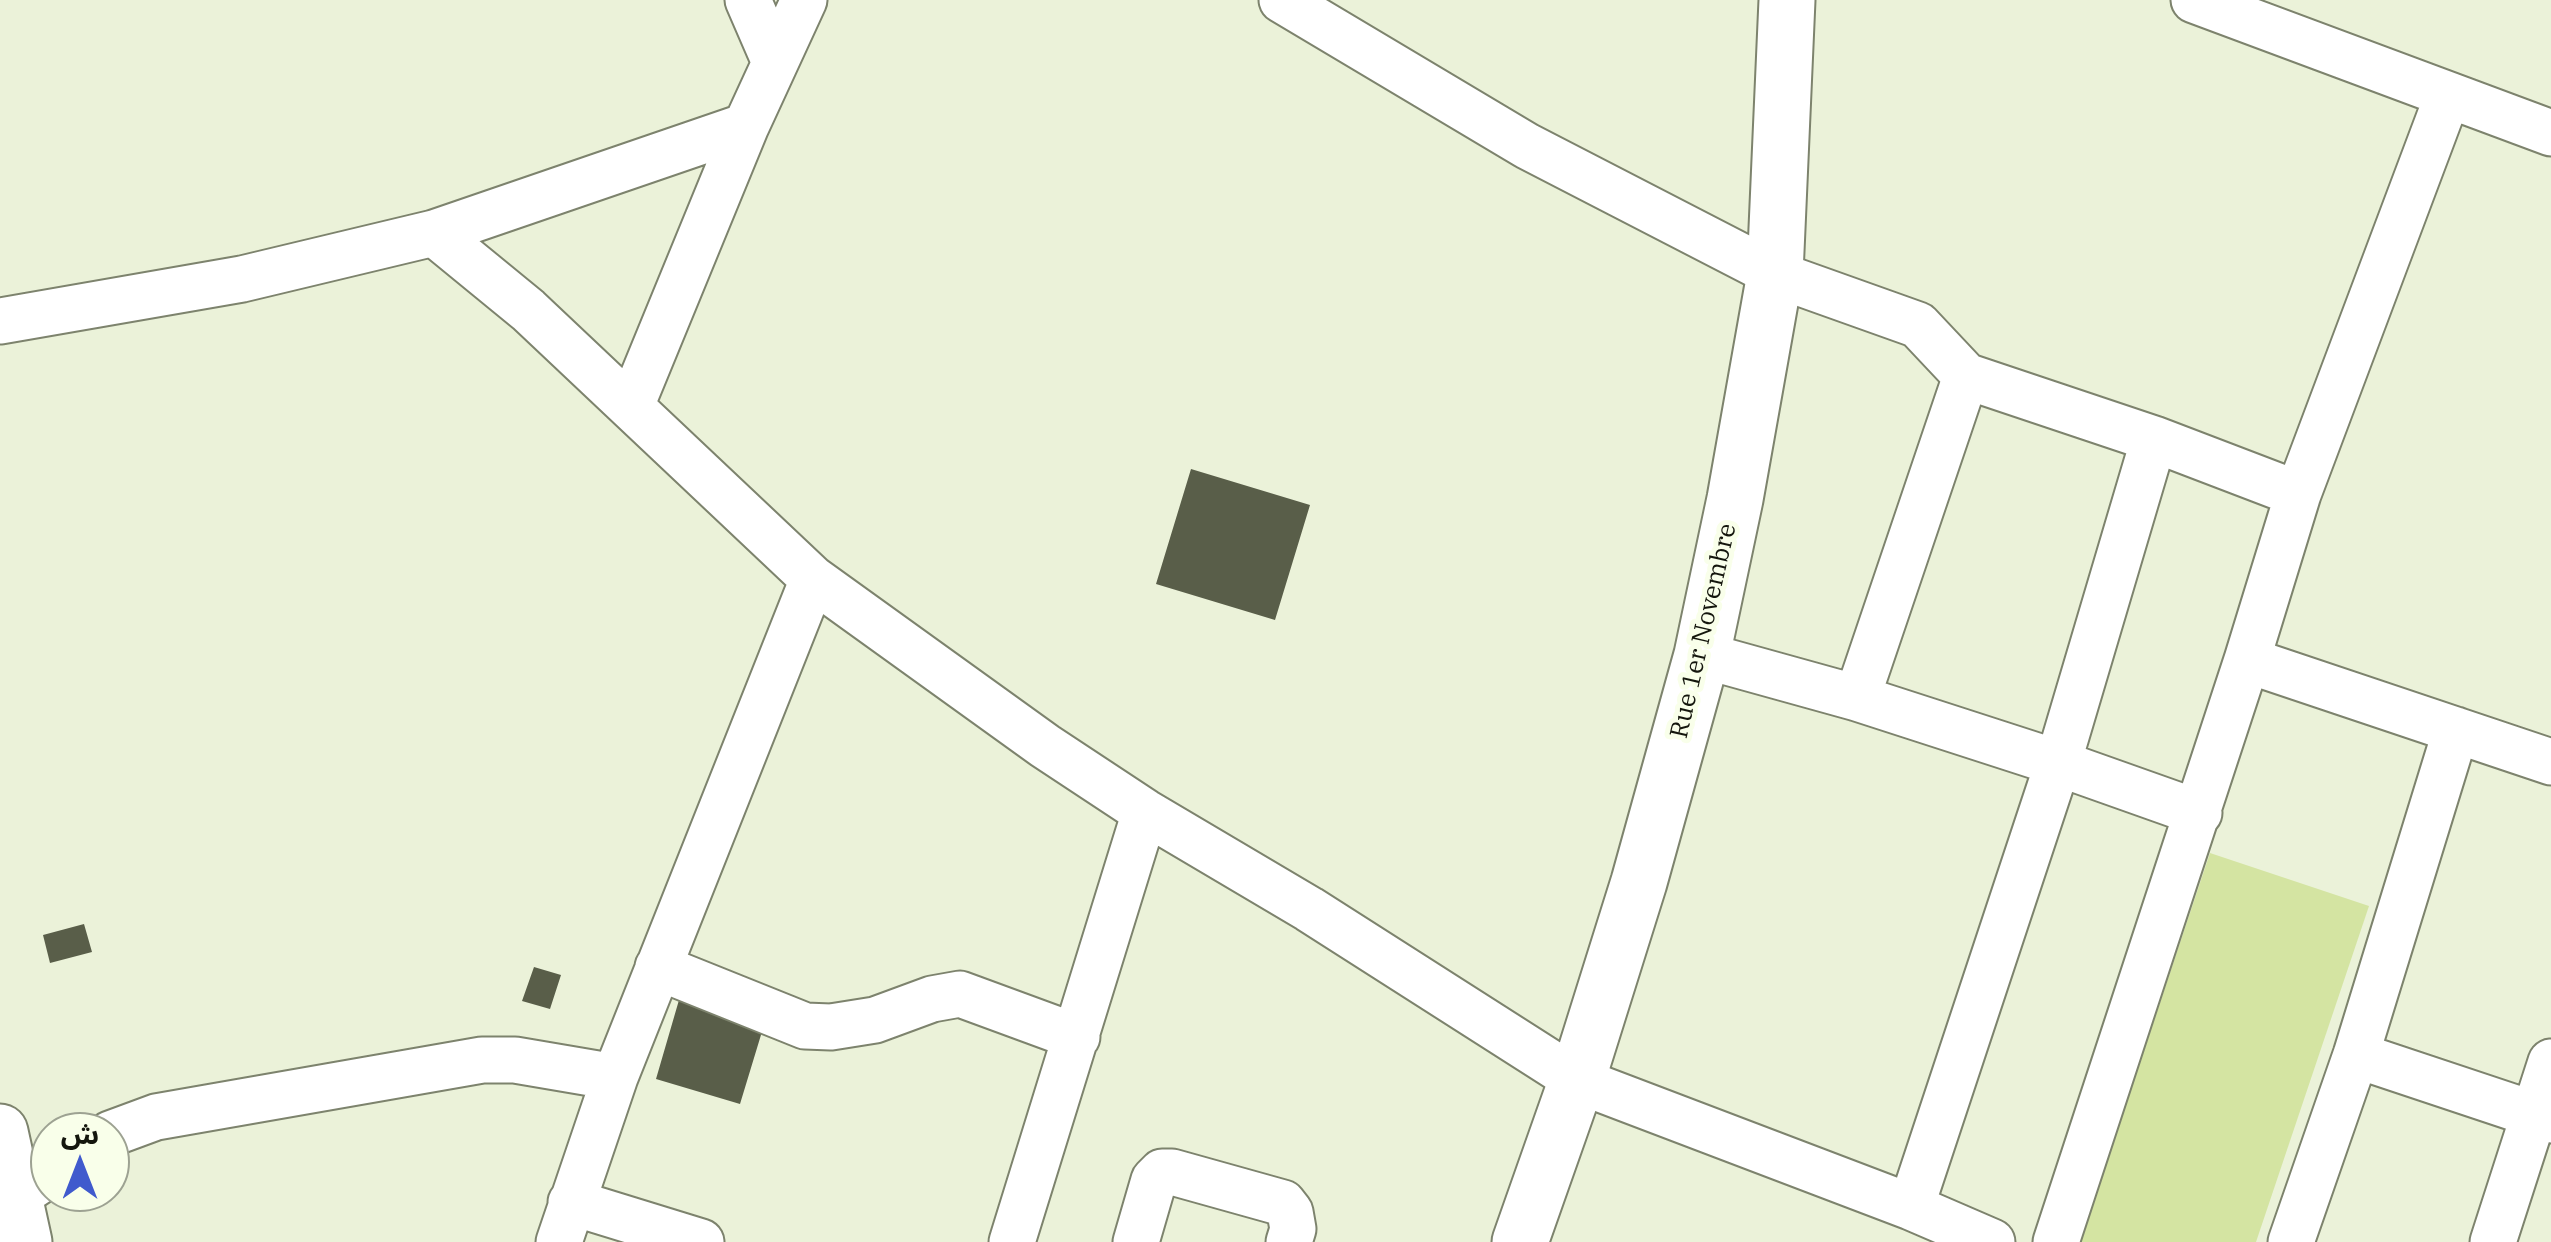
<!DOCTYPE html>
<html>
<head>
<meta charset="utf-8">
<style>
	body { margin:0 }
	#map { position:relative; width:2551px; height:1242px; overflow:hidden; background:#ebf2d9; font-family:"IBM Plex Serif","Noto Sans Arabic",serif }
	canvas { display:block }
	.north { position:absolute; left:30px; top:1112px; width:100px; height:100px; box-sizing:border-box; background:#f9ffea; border:2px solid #9da292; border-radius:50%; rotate:0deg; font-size:28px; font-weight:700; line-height:40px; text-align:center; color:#14160d }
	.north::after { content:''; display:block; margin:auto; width:35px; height:45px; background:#405acd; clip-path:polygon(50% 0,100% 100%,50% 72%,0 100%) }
</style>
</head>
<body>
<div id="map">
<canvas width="2551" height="1242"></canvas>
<div class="north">ش</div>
</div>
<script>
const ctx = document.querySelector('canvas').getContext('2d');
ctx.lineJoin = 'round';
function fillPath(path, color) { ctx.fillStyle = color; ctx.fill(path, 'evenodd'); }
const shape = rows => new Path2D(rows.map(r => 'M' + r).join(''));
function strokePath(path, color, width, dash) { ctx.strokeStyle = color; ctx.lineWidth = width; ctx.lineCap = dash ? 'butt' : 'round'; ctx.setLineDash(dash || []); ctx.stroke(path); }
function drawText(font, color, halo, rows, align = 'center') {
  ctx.font = font + ' "IBM Plex Serif",serif'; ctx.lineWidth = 10; ctx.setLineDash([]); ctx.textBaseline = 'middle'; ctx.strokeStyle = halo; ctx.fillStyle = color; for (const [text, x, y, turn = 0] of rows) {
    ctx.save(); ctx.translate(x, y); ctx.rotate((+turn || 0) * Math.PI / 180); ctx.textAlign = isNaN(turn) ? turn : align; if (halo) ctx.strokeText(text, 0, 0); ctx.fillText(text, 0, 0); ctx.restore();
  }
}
const green = shape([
	[2210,853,2369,906,2256,1242,2080,1242]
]);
const building = shape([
	[1191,469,1310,505,1275,620,1156,584],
	[84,924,92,952,50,963,43,935],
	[534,967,561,975,550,1009,522,1001],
	[679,1000,764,1025,740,1104,656,1079]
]);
const minor = shape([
	[748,0,774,60],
	[1282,0,1527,146,1775,274,1918,325,1966,376],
	[2194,0,2551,133],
	[434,233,746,126],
	[0,321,242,279,434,233,528,310,813,579,1045,746,1145,812,1309,909,1577,1080,1911,1207,1992,1242],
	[631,406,746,126,804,0],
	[2154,439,2298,494,2247,660],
	[2298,494,2448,95],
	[1702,655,1857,698,2058,763,2199,813],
	[1857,698,1966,376,2154,439,2058,763,1911,1207],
	[658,967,805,1026,831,1027,875,1020,932,999,960,994,1077,1037],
	[2356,1055,2551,1120],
	[110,1134,156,1117,482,1060,515,1060,615,1077,813,579],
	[571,1202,701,1242],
	[0,1207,50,1174],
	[559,1242,615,1077],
	[1012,1242,1145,812],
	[1136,1242,1154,1180,1162,1172,1172,1172,1283,1203,1290,1212,1293,1229,1289,1242],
	[2056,1242,2247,660,2551,762],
	[2291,1242,2356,1055,2456,730],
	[2493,1242,2551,1062]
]);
const major = shape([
	[0,1132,24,1242],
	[1520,1242,1577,1080,1639,882,1702,655,1735,499,1775,274,1787,0]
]);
const streetNames = [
	["Rue 1er Novembre",1704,631,-77]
];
fillPath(green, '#d4e4a2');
fillPath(building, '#595e49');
strokePath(minor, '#7d836d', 49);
strokePath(major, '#7d836d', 59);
strokePath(minor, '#fff', 45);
strokePath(major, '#fff', 55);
drawText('25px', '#14160d', '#f9ffea', streetNames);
</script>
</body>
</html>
